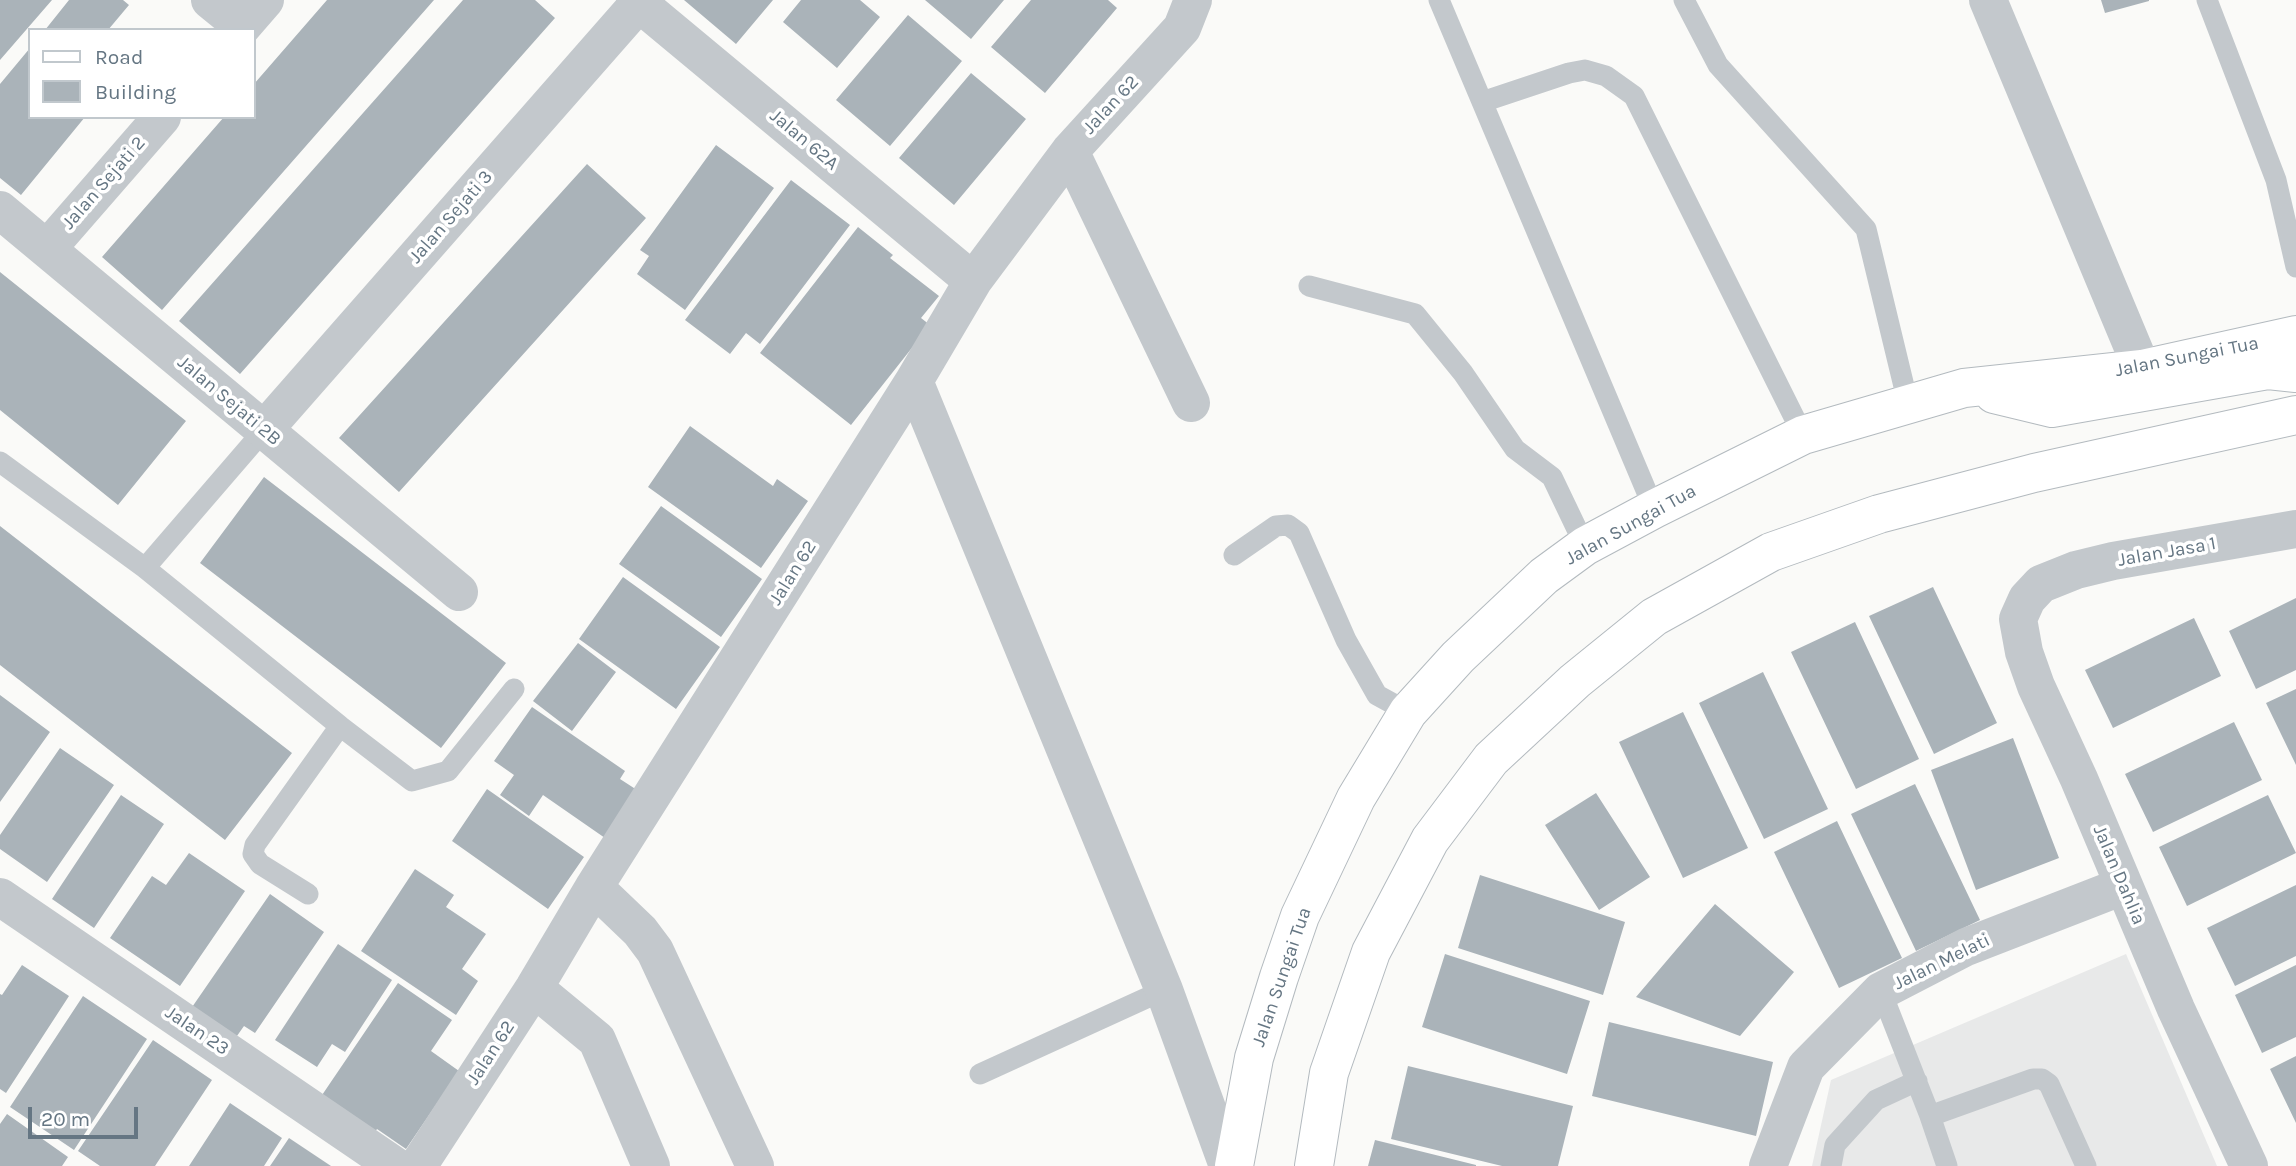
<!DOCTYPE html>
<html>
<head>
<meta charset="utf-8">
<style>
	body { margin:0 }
	#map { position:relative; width:2296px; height:1166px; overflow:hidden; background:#fafaf8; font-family:Karla,sans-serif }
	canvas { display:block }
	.legend { position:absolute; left:28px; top:28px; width:228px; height:91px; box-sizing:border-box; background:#fff; border:2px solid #c1c8cd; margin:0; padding:9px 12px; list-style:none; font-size:21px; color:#657683 }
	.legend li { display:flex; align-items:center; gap:14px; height:35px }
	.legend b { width:35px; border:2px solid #c1c8cd }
	.scale { position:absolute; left:28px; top:1107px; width:110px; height:32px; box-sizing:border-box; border:4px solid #657683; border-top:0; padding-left:9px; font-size:21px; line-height:24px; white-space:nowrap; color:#657683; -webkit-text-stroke:5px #fff; paint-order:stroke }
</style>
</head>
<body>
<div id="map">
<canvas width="2296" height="1166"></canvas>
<ul class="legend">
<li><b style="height:9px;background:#fff"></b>Road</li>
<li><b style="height:19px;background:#aab3b9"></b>Building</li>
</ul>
<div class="scale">20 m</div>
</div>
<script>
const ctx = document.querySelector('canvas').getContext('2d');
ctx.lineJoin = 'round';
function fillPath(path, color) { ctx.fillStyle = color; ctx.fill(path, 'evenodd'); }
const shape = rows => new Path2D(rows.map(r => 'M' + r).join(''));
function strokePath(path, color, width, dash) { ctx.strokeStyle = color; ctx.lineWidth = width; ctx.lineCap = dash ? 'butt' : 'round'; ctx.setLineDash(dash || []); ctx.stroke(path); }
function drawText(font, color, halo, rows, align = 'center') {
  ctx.font = font + ' Karla,sans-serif'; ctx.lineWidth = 7; ctx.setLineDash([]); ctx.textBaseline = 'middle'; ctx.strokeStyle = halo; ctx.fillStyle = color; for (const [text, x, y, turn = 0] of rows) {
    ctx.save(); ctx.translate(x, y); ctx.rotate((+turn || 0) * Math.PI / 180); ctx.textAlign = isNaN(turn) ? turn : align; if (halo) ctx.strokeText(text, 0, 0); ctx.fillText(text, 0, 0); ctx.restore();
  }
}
const built = shape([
	[2126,954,2217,1166,1812,1166,1831,1080]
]);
const building = shape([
	[0,0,52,0,0,60],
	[69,0,123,0,129,5,108,30,45,30],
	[327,0,434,0,162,310,102,257,224,117,254,117,254,84],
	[463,0,535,0,555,18,240,374,179,321],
	[684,0,773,0,736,44],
	[801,0,860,0,880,17,837,68,783,22],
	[925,0,1004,0,971,39],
	[1031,0,1108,0,1117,8,1045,93,991,47],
	[2101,0,2149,0,2149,1,2105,13],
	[908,15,962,61,890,146,836,100],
	[30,48,30,117,85,117,21,195,0,178,0,84],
	[971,73,1026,119,954,205,899,158],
	[716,145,774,188,685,310,637,274,649,256,640,250],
	[587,164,646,218,399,492,339,438],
	[791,180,850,225,760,344,746,333,730,354,685,320],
	[858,227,893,255,890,258,939,296,921,318,930,325,851,425,760,353],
	[0,272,186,421,118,505,0,410],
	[690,426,773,486,777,479,808,501,761,568,648,487],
	[264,477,506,663,441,748,200,563],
	[661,506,762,579,721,637,619,564],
	[0,526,292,753,225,840,0,665],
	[623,577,720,647,676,709,579,639],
	[1933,587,1997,723,1934,754,1869,616],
	[2296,598,2296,670,2256,689,2229,631],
	[2194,618,2221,676,2113,728,2085,670],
	[1855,622,1919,759,1856,789,1791,652],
	[578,643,616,672,572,731,533,701],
	[1763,672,1828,809,1764,839,1699,703],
	[2296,689,2296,765,2266,703],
	[0,695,50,732,0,802],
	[532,707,625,771,620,779,637,790,605,838,543,795,529,816,500,795,514,775,494,761],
	[1683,712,1748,848,1683,878,1619,742],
	[2234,722,2262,780,2153,832,2125,774],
	[2013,738,2059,858,1976,890,1931,770],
	[60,748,114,785,47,882,0,849,0,835],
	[1915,784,1980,920,1916,951,1851,814],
	[487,789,584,857,548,909,452,841],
	[1596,793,1650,877,1599,910,1545,825],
	[121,795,164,824,94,928,52,899],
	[2268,795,2296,853,2187,906,2159,847],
	[1837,821,1902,958,1839,988,1774,852],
	[189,853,245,891,180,986,110,938,152,876,166,885],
	[415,869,454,895,446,907,486,934,462,969,478,981,456,1015,361,951],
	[1480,875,1625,922,1603,995,1458,948],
	[2296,885,2296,956,2235,986,2207,928],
	[270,894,324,932,255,1033,244,1026,232,1043,188,1013],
	[1715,904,1794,972,1740,1036,1636,997],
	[338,944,392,980,345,1052,332,1044,317,1067,275,1040],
	[1445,954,1590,1001,1567,1074,1422,1027],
	[22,965,69,996,6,1093,0,1089,0,994,2,995],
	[2296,965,2296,1037,2262,1053,2235,995],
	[398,983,452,1020,431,1051,459,1071,406,1149,377,1129,371,1138,318,1101],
	[83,996,147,1039,74,1150,10,1107],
	[1609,1022,1773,1062,1756,1136,1592,1096],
	[153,1040,212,1080,155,1166,100,1166,78,1151],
	[2296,1056,2296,1123,2270,1069],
	[1408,1066,1573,1106,1558,1166,1502,1166,1391,1139],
	[230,1103,282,1138,264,1166,189,1166],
	[7,1114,68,1157,62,1166,0,1166,0,1124],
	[289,1138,331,1166,270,1166],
	[1375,1140,1476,1165,1476,1166,1368,1166]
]);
const service = shape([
	[1439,0,1654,509],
	[1684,0,1718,65,1866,229,1908,403],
	[2207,0,2276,180,2296,267],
	[1482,102,1569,73,1585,70,1606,76,1634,96,1803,435],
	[1309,286,1415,314,1463,373,1515,449,1552,477,1585,546],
	[0,462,145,568,340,726,412,781,448,771,514,689],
	[1234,555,1276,526,1288,525,1299,533,1346,640,1377,695,1408,712],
	[145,568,264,430],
	[308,894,260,864,253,854,255,845,340,726],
	[1881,991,1930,1116,2033,1079,2042,1079,2049,1084,2086,1166],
	[980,1074,1164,990],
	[1930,1116,1947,1166],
	[1831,1166,1835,1145,1876,1100,1917,1081]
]);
const minor = shape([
	[210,0,242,26],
	[635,0,973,281],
	[1988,0,2142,369],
	[239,30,265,0],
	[1070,151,1191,403],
	[0,210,459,592],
	[47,249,162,117],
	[914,381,1164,990,1228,1166],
	[264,430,639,3],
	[594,887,640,931,655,951,755,1166],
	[0,897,395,1166],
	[534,988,597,1040,651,1166],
	[418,1166,534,988,594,887,914,381,973,281,1070,151,1182,28,1193,0],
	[1768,1166,1806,1067,1881,991,1966,947,2123,886],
	[2249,1166,2176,1009,2079,779,2036,686,2024,652,2018,619,2027,599,2041,584,2076,570,2113,561,2296,529]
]);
const secondary = shape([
	[1994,394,2052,408,2268,370,2296,373],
	[1234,1166,1254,1058,1279,977,1300,916,1356,798,1408,712,1458,657,1544,576,1585,546,1654,509,1803,435,1964,388,2142,369,2296,335],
	[1314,1166,1329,1073,1371,952,1430,840,1491,759,1575,681,1654,617,1771,552,1879,514,2034,473,2296,415]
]);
const streetNames = [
	["Jalan 62",1111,105,-47],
	["Jalan 62A",804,140,40],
	["Jalan Sejati 2",104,183,-49],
	["Jalan Sejati 3",451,217,-49],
	["Jalan Sungai Tua",2187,357,-11],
	["Jalan Sejati 2B",229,401,40],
	["Jalan Sungai Tua",1631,525,-29],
	["Jalan Jasa 1",2167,552,-10],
	["Jalan 62",793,573,-58],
	["Jalan Dahlia",2119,875,67],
	["Jalan Melati",1942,962,-26],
	["Jalan Sungai Tua",1282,977,-71],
	["Jalan 23",197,1031,34],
	["Jalan 62",491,1053,-57]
];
fillPath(built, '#e8e9e9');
fillPath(building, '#aab3b9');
strokePath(secondary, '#b3babf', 40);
strokePath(service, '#c3c8cc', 21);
strokePath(minor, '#c3c8cc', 38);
strokePath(secondary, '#fff', 38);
drawText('19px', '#657683', '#fff', streetNames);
</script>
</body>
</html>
